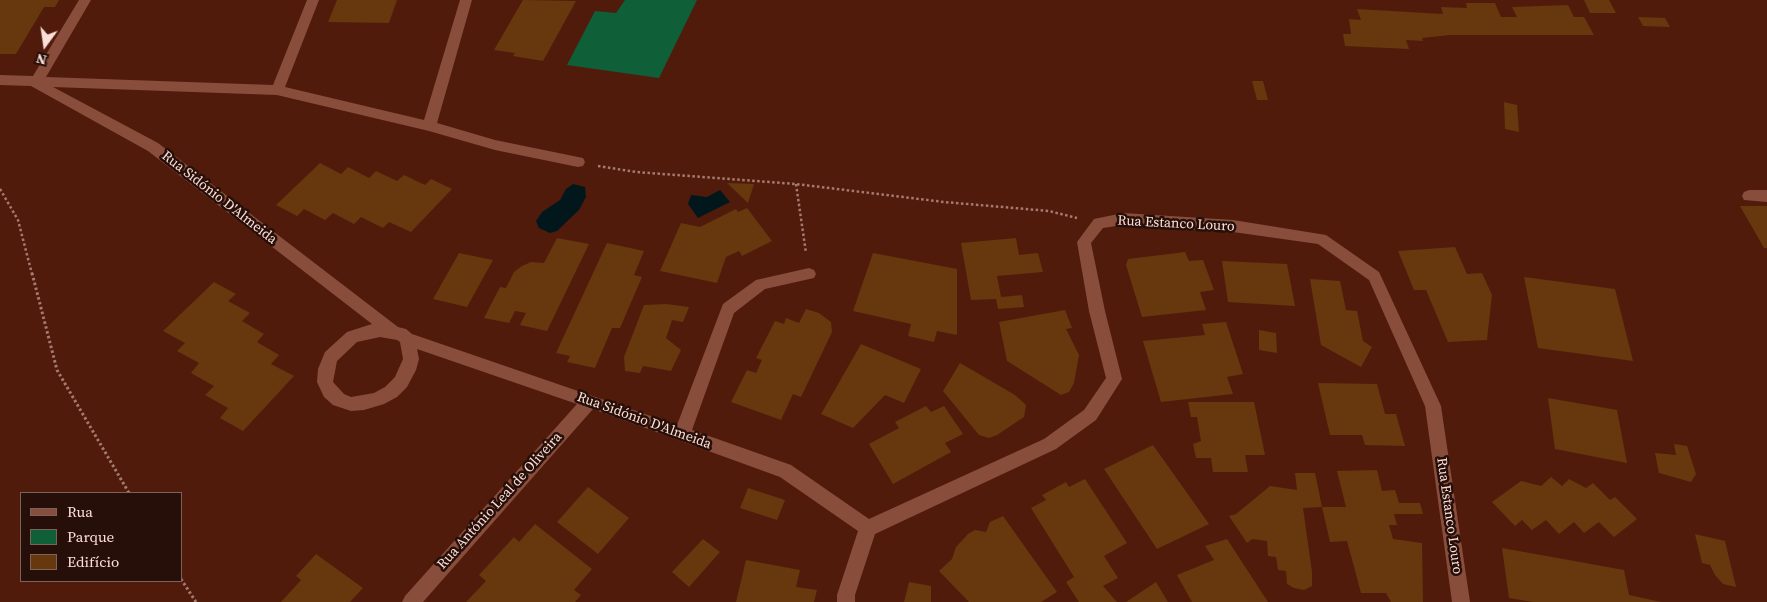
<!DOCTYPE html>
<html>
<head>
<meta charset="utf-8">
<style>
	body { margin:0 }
	#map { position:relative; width:1767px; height:602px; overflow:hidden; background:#511b0c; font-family:"Source Serif 4",serif }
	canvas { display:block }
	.legend { position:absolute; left:20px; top:492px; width:162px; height:90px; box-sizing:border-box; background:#270f09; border:1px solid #7c625b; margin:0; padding:6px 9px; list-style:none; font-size:15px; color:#fcdfd7 }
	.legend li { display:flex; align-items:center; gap:10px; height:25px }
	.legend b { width:25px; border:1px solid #7c625b }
	.north { position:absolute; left:20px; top:20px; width:50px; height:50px; -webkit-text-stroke:4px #270f09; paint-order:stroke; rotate:194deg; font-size:14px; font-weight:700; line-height:20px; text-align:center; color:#fcdfd7 }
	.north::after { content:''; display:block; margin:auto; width:18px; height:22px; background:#fcdfd7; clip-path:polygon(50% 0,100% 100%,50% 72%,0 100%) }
</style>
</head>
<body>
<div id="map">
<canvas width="1767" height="602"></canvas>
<ul class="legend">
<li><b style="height:6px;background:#894d3c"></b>Rua</li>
<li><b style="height:14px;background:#0f5f39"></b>Parque</li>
<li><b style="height:14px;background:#67370e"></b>Edifício</li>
</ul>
<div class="north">N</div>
</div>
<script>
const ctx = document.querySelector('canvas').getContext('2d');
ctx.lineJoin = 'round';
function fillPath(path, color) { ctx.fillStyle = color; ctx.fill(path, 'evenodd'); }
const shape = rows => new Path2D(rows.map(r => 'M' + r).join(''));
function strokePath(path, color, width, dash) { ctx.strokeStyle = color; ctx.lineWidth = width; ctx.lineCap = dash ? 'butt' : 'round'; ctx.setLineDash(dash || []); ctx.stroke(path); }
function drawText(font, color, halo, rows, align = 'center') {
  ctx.font = font + ' "Source Serif 4",serif'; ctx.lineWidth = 5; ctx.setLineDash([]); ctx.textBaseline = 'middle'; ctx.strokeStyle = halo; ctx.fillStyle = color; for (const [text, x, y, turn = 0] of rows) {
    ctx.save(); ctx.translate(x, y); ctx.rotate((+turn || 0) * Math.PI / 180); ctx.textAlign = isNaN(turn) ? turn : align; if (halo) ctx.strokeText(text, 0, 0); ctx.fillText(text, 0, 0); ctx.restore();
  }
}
const green = shape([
	[625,0,697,0,659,78,567,65,595,11,616,13]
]);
const water = shape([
	[573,184,585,187,586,197,579,210,557,231,550,233,539,228,536,221,542,212,560,200,566,189],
	[720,190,730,202,698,218,688,204,691,195,707,197]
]);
const building = shape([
	[0,0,59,0,55,7,44,7,16,54,0,54],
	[337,0,397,0,389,23,328,22],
	[523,0,576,1,543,61,513,56,515,53,494,50],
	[1584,0,1609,0,1616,13,1590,13],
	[1466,3,1495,3,1501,17,1517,17,1512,7,1568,5,1574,17,1584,17,1594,35,1450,35,1422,38,1423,41,1406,40,1409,49,1345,46,1343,34,1351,34,1349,19,1361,20,1357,9,1443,14,1441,7,1467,8],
	[1638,17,1665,18,1670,27,1643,26],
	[1252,81,1263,81,1268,100,1257,100],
	[1504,102,1517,105,1519,132,1505,129],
	[320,163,341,174,348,167,369,178,376,171,397,181,404,175,425,185,431,179,452,189,411,232,389,222,383,228,361,217,354,224,333,213,325,220,304,209,297,216,276,205],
	[727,183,754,184,748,203],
	[1740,206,1767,206,1767,248,1764,248],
	[747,208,772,241,742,256,739,251,726,257,717,283,660,271,681,223,700,227,736,209,738,212],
	[557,238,589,244,547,331,520,325,526,313,515,311,509,323,484,318,500,287,506,288,514,272,522,266,531,262,544,263],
	[1016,238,1019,255,1038,253,1043,272,997,276,1001,297,1022,295,1024,307,998,309,996,299,971,300,961,243],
	[607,243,644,251,634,275,642,277,620,328,612,328,595,368,567,362,570,356,556,353],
	[1455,247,1467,274,1482,273,1492,295,1487,340,1448,342,1426,290,1414,290,1398,251],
	[1185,252,1189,261,1203,260,1214,290,1200,292,1206,310,1142,317,1126,265,1128,259],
	[459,253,493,260,467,307,433,299],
	[873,253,957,269,957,335,937,331,934,342,908,336,911,324,853,311],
	[1222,261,1287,264,1295,306,1228,302],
	[1524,277,1615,289,1633,361,1538,348],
	[1310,279,1340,281,1346,310,1357,311,1363,341,1372,347,1361,367,1321,345],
	[214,282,236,294,228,301,250,313,242,321,264,334,257,342,279,355,271,364,294,376,243,431,220,418,228,408,205,395,214,386,191,373,199,363,177,351,185,343,163,331],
	[666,304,689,307,683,322,672,320,666,338,681,350,671,371,643,366,640,373,625,371,624,357,644,305],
	[806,309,819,313,831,322,832,332,801,397,793,394,781,420,731,402,747,370,756,373,762,360,756,358,775,321,784,324,786,318,799,323],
	[1065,310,1072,328,1066,329,1079,355,1074,383,1069,392,1061,395,1007,361,999,322],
	[1226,322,1243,374,1227,377,1233,394,1161,402,1143,341,1205,335,1202,324],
	[1259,330,1276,333,1277,353,1259,350],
	[861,344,921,369,904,403,885,395,853,428,821,414],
	[960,363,1015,395,1026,405,1024,417,997,435,989,438,979,435,943,391],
	[1318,383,1377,384,1385,414,1396,414,1405,446,1365,445,1362,435,1330,435],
	[1548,398,1617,410,1627,463,1555,449],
	[1188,402,1254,402,1265,455,1245,455,1248,472,1213,472,1211,458,1196,458,1193,444,1201,441,1197,417,1191,417],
	[926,406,931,412,944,406,963,434,945,443,951,452,893,484,869,444,899,428,895,422],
	[1674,444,1687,446,1696,474,1691,482,1659,473,1655,453,1676,455],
	[1153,445,1209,524,1157,549,1104,469],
	[1377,470,1382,491,1395,490,1399,503,1420,503,1423,514,1394,514,1397,525,1389,525,1393,539,1422,543,1423,602,1391,602,1386,593,1361,593,1347,541,1330,542,1322,507,1346,507,1337,471],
	[1295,473,1315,473,1322,507,1303,508,1312,572,1312,586,1304,590,1294,588,1287,584,1286,571,1278,570,1276,557,1268,556,1267,541,1252,539,1247,543,1229,516,1236,514,1270,486,1297,490],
	[1551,477,1562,486,1569,479,1586,488,1593,483,1610,500,1615,497,1637,519,1614,537,1599,522,1584,533,1574,522,1559,534,1546,520,1532,530,1522,520,1515,526,1492,502,1521,481,1541,486],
	[1085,479,1127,543,1104,556,1118,578,1103,586,1117,602,1079,602,1066,582,1074,577,1031,508,1046,500,1042,495,1066,482,1069,487],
	[588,487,629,518,598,554,557,522],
	[748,488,785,500,777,520,740,508],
	[1003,516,1057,592,1041,602,969,602,939,571,952,559,956,547,968,534,975,530,986,532,990,522],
	[535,524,592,569,574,590,581,595,575,602,466,602,486,581,479,575,514,537,519,542],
	[1695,534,1725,541,1736,587,1723,584,1715,575,1710,565,1702,563],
	[703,539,720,552,689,587,672,572],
	[1227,539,1268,602,1192,602,1177,575,1214,560,1205,546],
	[1502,548,1624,570,1629,595,1661,602,1533,602,1509,598],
	[316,554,363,588,350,602,281,602,301,580,296,576],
	[746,560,800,570,796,587,817,590,814,602,736,602],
	[909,582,931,586,931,602,904,602],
	[1156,582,1168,602,1126,602]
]);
const pathFar1 = shape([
	[598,166,636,172,796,184,944,202,1049,211,1077,218],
	[796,184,806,253],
	[0,189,18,220,32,274]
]);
const path = shape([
	[32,273,57,370,129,493],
	[181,579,196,602]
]);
const minor = shape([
	[79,0,91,0,46,77,273,85,307,0,319,0,285,87,424,120,460,0,472,0,437,123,495,140,578,157,583,158,585,162,583,166,578,167,495,150,429,131,277,95,53,87,158,143,398,327,406,329,412,334,677,425,723,304,756,280,809,268,814,270,816,274,814,278,765,289,734,313,692,430,791,465,869,519,1044,439,1084,410,1106,378,1089,311,1077,242,1094,219,1123,213,1233,220,1326,235,1379,272,1441,406,1470,602,1452,602,1425,406,1369,280,1318,244,1233,232,1123,225,1103,228,1091,243,1105,311,1122,379,1096,420,1056,449,875,534,855,595,855,602,837,602,837,595,858,531,780,477,593,409,423,602,402,602,405,596,577,404,417,349,419,359,416,370,407,387,397,397,384,404,364,410,351,411,333,405,324,397,317,382,318,369,325,352,347,332,372,324,148,151,31,86,0,85,0,75,33,76,79,0],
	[380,337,397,340,400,342,403,359,395,377,385,387,374,393,351,397,344,394,333,382,337,361,357,342,380,337],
	[1749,190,1767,190,1767,202,1744,200,1742,196,1744,192,1749,190]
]);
const streetNames = [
	["Rua Sidónio D'Almeida",219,198,38],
	["Rua Estanco Louro",1176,224,3],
	["Rua Sidónio D'Almeida",644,421,20],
	["Rua António Leal de Oliveira",500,501,-48],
	["Rua Estanco Louro",1449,516,82]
];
fillPath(green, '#0f5f39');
fillPath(water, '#02171c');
fillPath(building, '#67370e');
strokePath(pathFar1, '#a57b6f', 2.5, [2.5, 2.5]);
strokePath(path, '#a57b6f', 3, [2.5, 2.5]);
fillPath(minor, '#894d3c');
drawText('14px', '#fcdfd7', '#270f09', streetNames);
</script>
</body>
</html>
